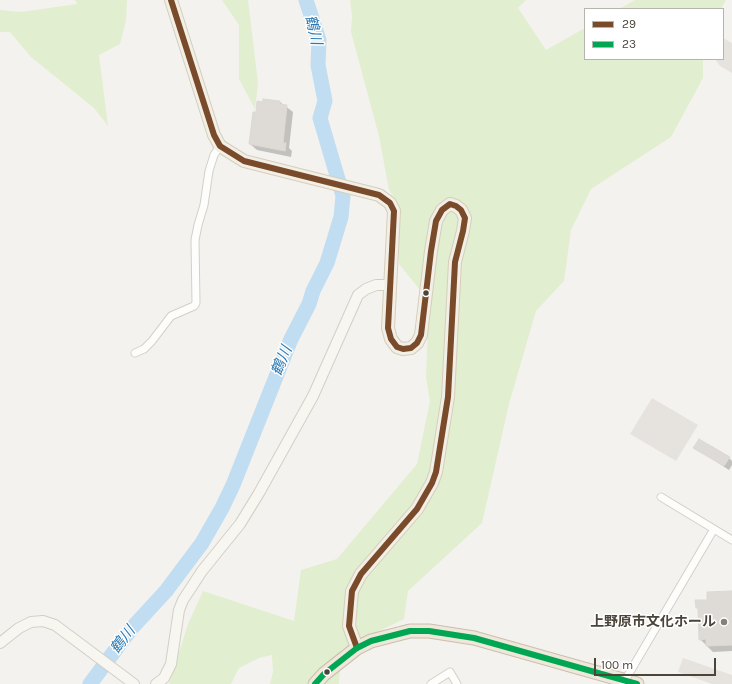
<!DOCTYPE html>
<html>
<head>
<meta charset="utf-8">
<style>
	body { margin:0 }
	#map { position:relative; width:732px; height:684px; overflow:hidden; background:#f4f2ee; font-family:Karla,sans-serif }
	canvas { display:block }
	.legend { position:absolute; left:584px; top:8px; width:140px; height:52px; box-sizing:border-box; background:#fff; border:1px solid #b7b4b0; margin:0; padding:5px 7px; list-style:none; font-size:12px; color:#4b4439 }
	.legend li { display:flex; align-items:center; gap:8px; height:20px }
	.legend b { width:20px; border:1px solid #b7b4b0 }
	.scale { position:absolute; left:594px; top:658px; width:122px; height:18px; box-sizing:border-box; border:2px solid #4b4439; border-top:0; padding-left:5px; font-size:12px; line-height:14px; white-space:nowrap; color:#4b4439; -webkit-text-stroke:3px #fff; paint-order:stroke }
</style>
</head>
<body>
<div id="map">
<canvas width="732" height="684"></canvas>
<ul class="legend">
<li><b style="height:5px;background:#7a4b2a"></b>29</li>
<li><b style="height:5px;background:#00a651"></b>23</li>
</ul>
<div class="scale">100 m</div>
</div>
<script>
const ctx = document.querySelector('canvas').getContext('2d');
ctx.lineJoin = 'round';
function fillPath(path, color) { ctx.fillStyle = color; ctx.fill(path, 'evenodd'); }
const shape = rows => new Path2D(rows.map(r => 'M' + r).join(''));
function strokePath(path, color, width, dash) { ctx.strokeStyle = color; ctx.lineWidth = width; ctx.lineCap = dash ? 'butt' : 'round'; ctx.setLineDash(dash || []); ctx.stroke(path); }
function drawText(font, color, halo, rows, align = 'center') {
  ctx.font = font + ' Karla,"Noto Sans JP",sans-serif'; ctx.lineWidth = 3; ctx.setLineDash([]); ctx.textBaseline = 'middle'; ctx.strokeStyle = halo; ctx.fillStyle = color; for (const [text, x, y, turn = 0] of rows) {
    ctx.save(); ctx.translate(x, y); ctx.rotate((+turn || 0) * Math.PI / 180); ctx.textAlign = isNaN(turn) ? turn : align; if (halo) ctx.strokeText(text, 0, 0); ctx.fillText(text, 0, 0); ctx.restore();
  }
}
const green = shape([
	[75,0,127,0,126,21,120,44,99,55,108,126,94,108,31,57,10,32,0,32,0,10,21,12,77,4],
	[222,0,248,0,258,83,255,109,239,79,239,25],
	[350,0,526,0,518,8,546,50,585,28,585,59,703,59,703,78,671,137,591,189,571,230,564,281,536,311,509,404,482,523,408,591,404,619,341,650,339,684,270,684,273,672,272,655,259,658,239,668,231,684,169,684,188,624,203,591,294,621,301,570,337,559,417,464,430,401,426,378,429,301,399,264,399,210,397,201,389,190,379,136,351,32,352,16],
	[635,0,726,0,721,9,619,9]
]);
const parking = shape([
	[723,38,732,43,732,73,720,66,715,59,723,59],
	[652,398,698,425,676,461,630,434],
	[683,658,732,675,732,684,712,684,678,672]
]);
const shadow = shape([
	[280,102,293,112,289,148,292,151,291,157,257,150,250,144],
	[695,448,729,458,732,461,732,465,729,470],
	[732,592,732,651,713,652,700,639,699,610,697,607]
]);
const river = shape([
	[90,684,131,629,166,591,202,543,222,508,233,485,291,339,309,304,313,291,327,263,341,217,343,196,320,118,325,101,318,65,319,40,306,0]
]);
const building = shape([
	[263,99,280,101,280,104,287,105,283,143,286,143,285,151,249,144,253,112,256,112,257,101,263,102,263,99],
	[699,439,730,457,724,466,693,448,699,439],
	[732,591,732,645,706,646,706,639,699,640,698,608,696,608,695,600,707,600,707,592,732,591]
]);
const street = shape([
	[135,353,144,349,152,341,171,316,194,306,196,303,195,240,198,225,204,205,209,171,214,155,220,146],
	[661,497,732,540],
	[634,665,714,529],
	[431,684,450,672,457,684]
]);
const secondary = shape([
	[0,643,19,628,31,622,43,621,55,625,134,684],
	[156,684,164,678,171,664,179,610,183,600,202,571,240,524,259,493,313,396,358,295,366,289,376,285,390,285]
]);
const primary = shape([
	[171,0,214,135,220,146,244,161,379,195,390,203,394,211,388,328,391,339,397,347,403,349,411,348,417,343,421,335,431,251,436,221,442,210,450,204,456,206,461,210,465,218,463,231,455,262,448,397,436,472,432,483,417,509,361,574,352,591,349,626,357,648]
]);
const highway = shape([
	[315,684,324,674,357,648,371,641,410,631,429,631,474,638,637,684]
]);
const streetBridge = shape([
	[623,684,634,665]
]);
const bus1 = shape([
	[171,0,214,135,220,146,244,161,379,195,390,203,394,211,388,328,391,339,397,347,403,349,411,348,417,343,421,335,431,251,436,221,442,210,450,204,456,206,461,210,465,218,463,231,455,262,448,397,436,472,432,483,417,509,361,574,352,591,349,626,357,648]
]);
const bus2 = shape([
	[315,684,324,674,357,648,371,641,410,631,429,631,474,638,637,684]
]);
const markers = [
	[426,293,3.5,"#4b4439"],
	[724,622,4,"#868178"],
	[327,672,3.5,"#4b4439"]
];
const poiNames = [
	["上野原市文化ホール",716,622]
];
const waterNames = [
	["鶴川",313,30,77],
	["鶴川",282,361,-68],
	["鶴川",123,640,-52]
];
fillPath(green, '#e1eecf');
fillPath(parking, '#e6e3df');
fillPath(shadow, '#0003');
strokePath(river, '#c0ddf1', 15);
fillPath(building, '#dedbd6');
strokePath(building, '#dcd9d4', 1);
strokePath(street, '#d2d0cb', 9);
strokePath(secondary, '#d3cfc5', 12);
strokePath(primary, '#d6cebb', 14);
strokePath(highway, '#ccbfa9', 15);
strokePath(street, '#fdfdfc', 7);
strokePath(secondary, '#f7f6f1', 10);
strokePath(primary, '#f2efe6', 12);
strokePath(highway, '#ede8db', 13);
strokePath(streetBridge, '#d2d0cb', 9, []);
strokePath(streetBridge, '#fdfdfc', 7);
strokePath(bus1, '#7a4b2a', 6);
strokePath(bus2, '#00a651', 6);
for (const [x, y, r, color] of markers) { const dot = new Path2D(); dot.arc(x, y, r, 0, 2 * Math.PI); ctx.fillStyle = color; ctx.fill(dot); strokePath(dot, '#fff', 1.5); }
drawText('bold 14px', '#4b4439', '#fff', poiNames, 'right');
drawText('italic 15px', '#2e7ab2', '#fff', waterNames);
</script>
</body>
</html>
